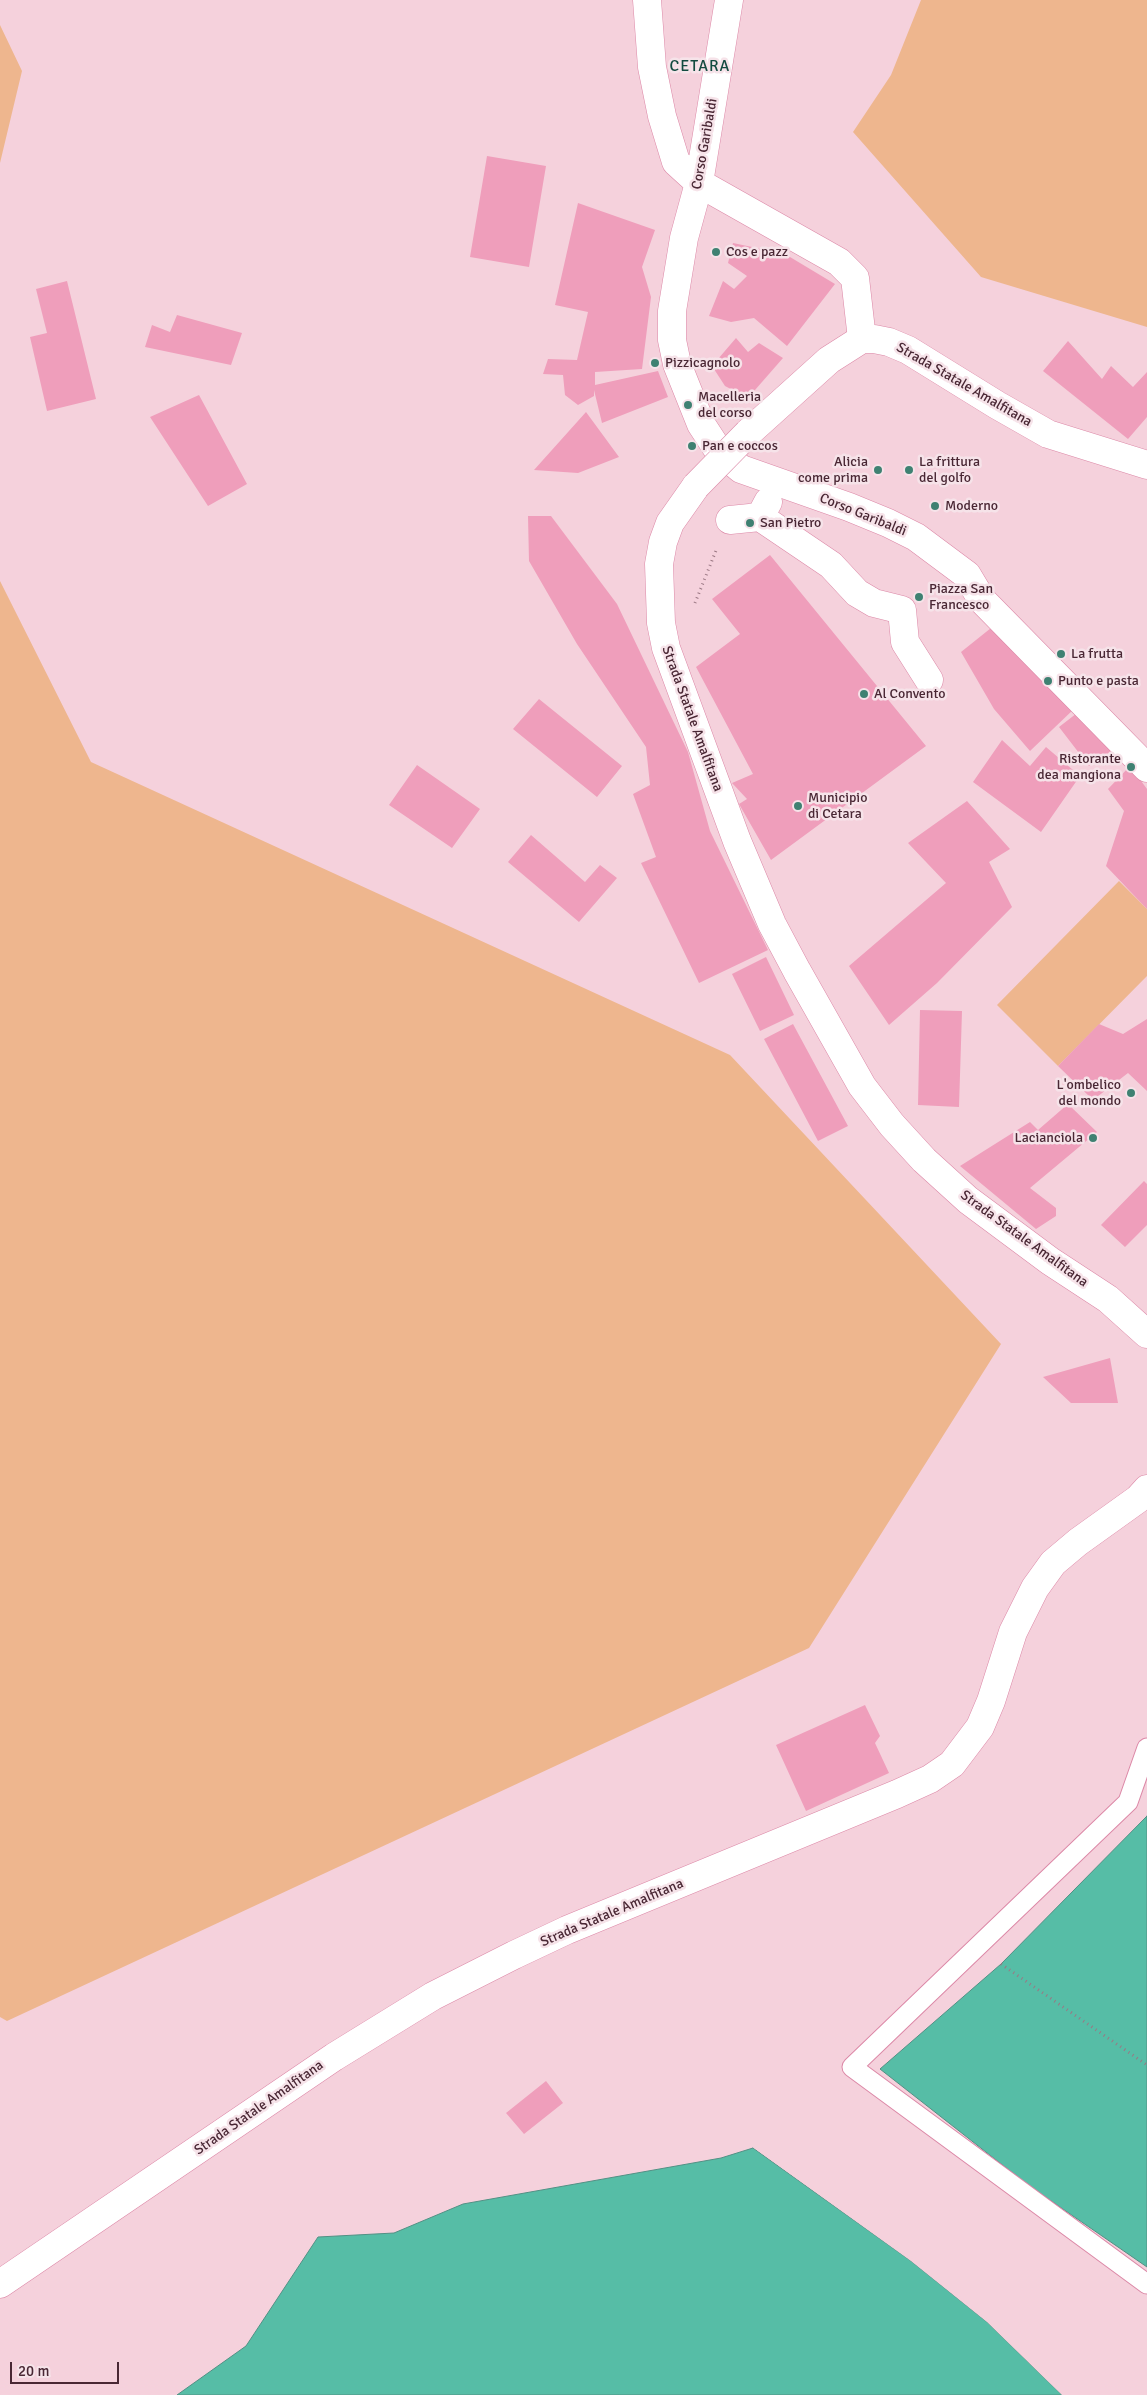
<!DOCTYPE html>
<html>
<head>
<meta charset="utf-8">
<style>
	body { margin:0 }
	#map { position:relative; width:1147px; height:2395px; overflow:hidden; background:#f5d1dc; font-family:Signika,sans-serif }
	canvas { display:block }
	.scale { position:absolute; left:10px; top:2362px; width:109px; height:22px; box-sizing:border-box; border:2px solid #492734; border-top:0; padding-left:6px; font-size:15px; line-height:18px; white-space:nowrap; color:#492734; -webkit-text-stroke:4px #f6e3e9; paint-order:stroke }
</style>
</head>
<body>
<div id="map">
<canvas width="1147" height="2395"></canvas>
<div class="scale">20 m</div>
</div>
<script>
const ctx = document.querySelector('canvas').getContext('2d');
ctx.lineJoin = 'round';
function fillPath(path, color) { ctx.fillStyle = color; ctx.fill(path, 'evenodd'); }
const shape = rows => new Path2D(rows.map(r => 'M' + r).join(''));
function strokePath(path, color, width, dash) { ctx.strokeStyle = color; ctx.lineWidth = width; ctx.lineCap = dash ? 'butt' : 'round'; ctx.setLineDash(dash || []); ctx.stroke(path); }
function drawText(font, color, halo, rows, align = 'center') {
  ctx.font = font + ' Signika,sans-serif'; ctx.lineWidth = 5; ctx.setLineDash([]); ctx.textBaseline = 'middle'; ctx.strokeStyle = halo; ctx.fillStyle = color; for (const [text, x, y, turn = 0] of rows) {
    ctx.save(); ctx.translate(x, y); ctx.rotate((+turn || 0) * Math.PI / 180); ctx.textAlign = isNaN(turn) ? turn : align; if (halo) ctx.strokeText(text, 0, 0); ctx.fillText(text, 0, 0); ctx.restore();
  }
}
const green = shape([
	[921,0,1147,0,1147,327,981,277,853,132,891,75],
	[0,25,22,71,0,163],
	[0,581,91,762,730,1055,1001,1344,809,1648,7,2021,0,2017],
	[1119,881,1147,909,1147,976,1058,1066,997,1005]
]);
const water = shape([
	[1147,1816,1147,2267,1028,2185,880,2069,1001,1964,1147,1816],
	[753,2148,911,2261,987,2322,1062,2395,177,2395,246,2346,318,2237,394,2233,463,2204,721,2158,753,2148]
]);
const pier = shape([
	[751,2146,754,2146,913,2259,989,2320,1064,2395,1062,2395,987,2322,911,2261]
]);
const building = shape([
	[487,156,546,166,529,267,470,257],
	[578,203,655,230,642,267,651,297,642,369,595,372,595,385,658,371,668,397,602,423,594,390,594,396,578,405,565,395,563,375,543,374,548,359,577,360,588,312,555,305],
	[733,243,785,254,835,284,787,346,754,318,731,322,709,316,723,281,734,289,747,276,728,263],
	[67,281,96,399,47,411,30,337,47,333,36,289],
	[177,315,242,333,231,365,145,347,152,325,170,332],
	[736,338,748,352,759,343,783,358,748,398,725,386,712,366],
	[1068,341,1102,379,1111,366,1133,387,1147,372,1147,417,1128,439,1043,371],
	[199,395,247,484,208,506,150,417],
	[586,412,619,457,578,473,534,470],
	[528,516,551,516,617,604,688,752,710,831,768,950,699,983,641,863,656,857,633,794,650,785,646,747,577,644,529,561],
	[770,555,926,746,771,860,739,804,747,799,732,783,753,774,696,667,740,634,712,599],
	[996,624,1075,708,1030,751,994,709,961,652],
	[539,699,622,766,597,797,513,729],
	[1081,710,1113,750,1089,766,1059,727],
	[1002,740,1030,766,1046,747,1080,776,1041,832,973,782],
	[417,765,480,809,452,848,389,805],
	[1130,766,1147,789,1147,909,1106,866,1124,811,1108,789],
	[967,801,1010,849,989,862,1012,907,937,983,889,1025,849,966,946,883,908,843],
	[531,835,585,882,600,865,617,878,579,922,508,862],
	[766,957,794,1015,760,1031,732,974],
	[920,1010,962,1011,959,1107,918,1105],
	[1147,1019,1147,1091,1128,1073,1093,1100,1058,1066,1099,1024,1123,1034],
	[793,1024,848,1126,818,1141,764,1039],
	[1068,1104,1097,1132,1030,1188,1056,1208,1056,1216,1036,1229,960,1166,1030,1122,1038,1130],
	[1144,1181,1147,1184,1147,1225,1125,1247,1101,1225],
	[1110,1358,1118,1403,1071,1403,1043,1377],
	[865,1705,880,1736,875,1743,889,1773,806,1811,776,1745],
	[546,2081,563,2103,524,2134,506,2113]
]);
const path = shape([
	[695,603,717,548],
	[1001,1964,1147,2065]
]);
const service = shape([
	[1147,1748,1128,1802,852,2067,1147,2284]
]);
const pedestrian = shape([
	[760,517,831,565,857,593,874,603,902,610,905,642,929,680],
	[730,520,760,517,768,502]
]);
const minor = shape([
	[647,0,652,67,662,116,676,162,699,183,839,262,855,278,862,339],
	[729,0,699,183,684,238,672,311,672,340,677,364,701,424,718,450,741,469,849,507,888,523,916,537,967,575,982,600,1147,768]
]);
const primary = shape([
	[748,433,829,360,862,339,874,339,889,342,908,350,997,405,1048,434,1147,465],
	[696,486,670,523,663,542,659,564,661,623,666,648,737,841,772,924,797,971,862,1086,892,1125,924,1160,968,1200,1050,1261,1108,1299,1147,1334],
	[0,2284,334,2057,433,1996,514,1955,567,1930,897,1794,930,1779,952,1764,980,1727,991,1701,1013,1632,1035,1588,1053,1563,1078,1542,1138,1499,1147,1489]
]);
const primaryBridge = shape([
	[696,486,748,433]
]);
const markers = [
	[716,252,5,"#3f8172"],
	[655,363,5,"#3f8172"],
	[688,405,5,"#3f8172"],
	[692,446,5,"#3f8172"],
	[878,470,5,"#3f8172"],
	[909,470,5,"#3f8172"],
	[935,506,5,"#3f8172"],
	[750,523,5,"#3f8172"],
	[919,597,5,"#3f8172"],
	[1061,654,5,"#3f8172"],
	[1048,681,5,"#3f8172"],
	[864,694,5,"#3f8172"],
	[1131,767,5,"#3f8172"],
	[798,806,5,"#3f8172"],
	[1131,1093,5,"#3f8172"],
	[1093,1138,5,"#3f8172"]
];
const streetNames = [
	["Corso Garibaldi",705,144,-80],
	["Strada Statale Amalfitana",964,385,30],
	["Corso Garibaldi",863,515,22],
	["Strada Statale Amalfitana",692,719,70],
	["Strada Statale Amalfitana",1024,1239,36],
	["Strada Statale Amalfitana",612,1913,-23],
	["Strada Statale Amalfitana",259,2108,-35]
];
const poiNames = [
	["Cos e pazz",726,252],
	["Pizzicagnolo",665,363],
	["Macelleria",698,397],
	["del corso",698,413],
	["Pan e coccos",702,446],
	["Alicia",868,462,"right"],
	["come prima",868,478,"right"],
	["La frittura",919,462],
	["del golfo",919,478],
	["Moderno",945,506],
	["San Pietro",760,523],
	["Piazza San",929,589],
	["Francesco",929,605],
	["La frutta",1071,654],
	["Punto e pasta",1058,681],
	["Al Convento",874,694],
	["Ristorante",1121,759,"right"],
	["dea mangiona",1121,775,"right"],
	["Municipio",808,798],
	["di Cetara",808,814],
	["L'ombelico",1121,1085,"right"],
	["del mondo",1121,1101,"right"],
	["Lacianciola",1083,1138,"right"]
];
const quarterNames = [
	["CETARA",700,67]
];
fillPath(green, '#eeb68e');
fillPath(water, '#56bda6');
strokePath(water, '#529084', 1);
fillPath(pier, '#f5d1dc');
fillPath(building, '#ef9ebb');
strokePath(service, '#dc88a7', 21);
strokePath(pedestrian, '#dc88a7', 29);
strokePath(minor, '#dc88a7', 29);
strokePath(primary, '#dc88a7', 29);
strokePath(path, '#9b7884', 3, [1, 4]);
strokePath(service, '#fff', 19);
strokePath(pedestrian, '#fff', 28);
strokePath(minor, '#fff', 28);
strokePath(primary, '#fff', 28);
strokePath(primaryBridge, '#dc88a7', 29, []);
strokePath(primaryBridge, '#fff', 28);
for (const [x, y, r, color] of markers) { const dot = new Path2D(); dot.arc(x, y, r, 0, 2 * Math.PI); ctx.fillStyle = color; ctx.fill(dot); strokePath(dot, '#f6e3e9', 2); }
drawText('14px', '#492734', '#f6e3e9', streetNames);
drawText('14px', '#492734', '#f6e3e9', poiNames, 'left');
ctx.letterSpacing = '1px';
drawText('16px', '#134b40', '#f6e3e9', quarterNames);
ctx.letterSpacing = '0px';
</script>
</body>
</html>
